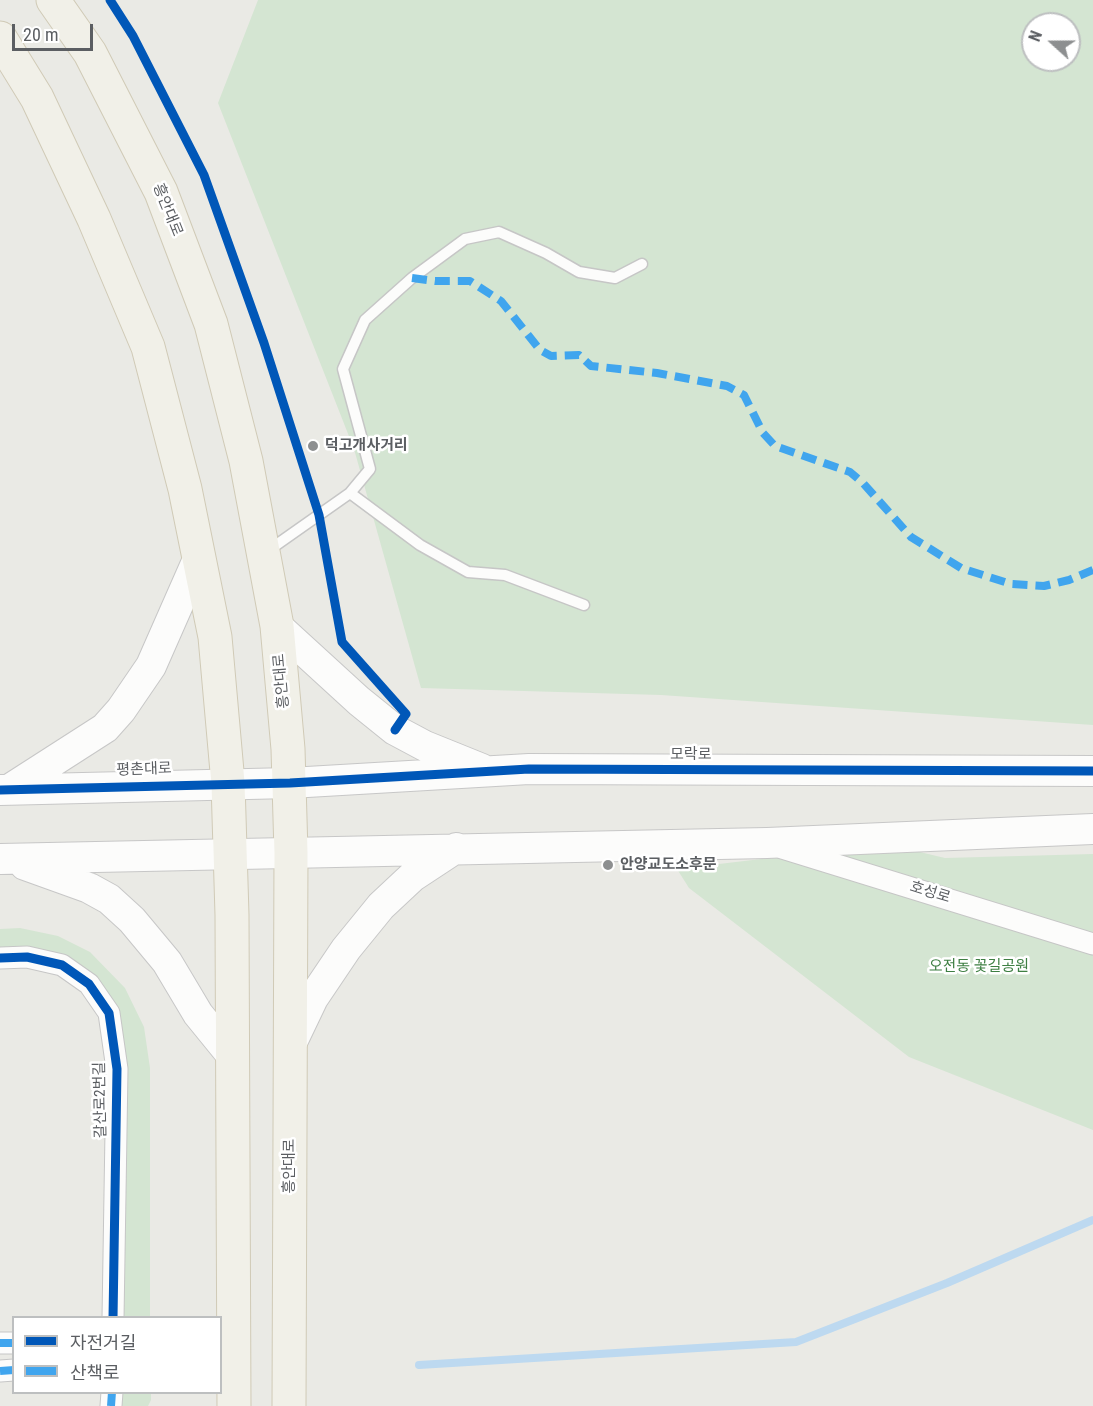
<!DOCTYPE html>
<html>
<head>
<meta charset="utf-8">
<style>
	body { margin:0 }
	#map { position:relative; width:1093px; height:1406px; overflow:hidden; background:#eaeae5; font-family:"Roboto Condensed","Noto Sans KR",sans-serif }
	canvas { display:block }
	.legend { position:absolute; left:12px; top:1316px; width:210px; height:78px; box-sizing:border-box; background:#fff; border:2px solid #bdbfc0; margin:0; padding:8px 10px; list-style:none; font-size:18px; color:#5b5e62 }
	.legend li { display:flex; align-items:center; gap:12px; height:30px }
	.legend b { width:30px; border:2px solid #bdbfc0 }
	.north { position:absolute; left:1021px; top:12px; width:60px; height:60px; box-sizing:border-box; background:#fff; border:2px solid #bdbfc0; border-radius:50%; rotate:291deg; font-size:16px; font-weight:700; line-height:24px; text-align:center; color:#5b5e62 }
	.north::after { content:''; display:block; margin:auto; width:21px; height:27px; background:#8d8f90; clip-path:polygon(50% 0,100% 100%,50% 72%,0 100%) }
	.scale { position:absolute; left:12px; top:24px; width:81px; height:27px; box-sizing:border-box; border:3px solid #5b5e62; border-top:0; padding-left:8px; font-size:18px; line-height:21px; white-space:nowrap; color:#5b5e62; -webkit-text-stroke:4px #fff; paint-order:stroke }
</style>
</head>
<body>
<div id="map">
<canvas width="1093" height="1406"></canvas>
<ul class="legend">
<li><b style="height:8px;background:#0057b8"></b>자전거길</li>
<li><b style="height:8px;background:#40a5ee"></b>산책로</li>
</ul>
<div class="north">N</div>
<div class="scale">20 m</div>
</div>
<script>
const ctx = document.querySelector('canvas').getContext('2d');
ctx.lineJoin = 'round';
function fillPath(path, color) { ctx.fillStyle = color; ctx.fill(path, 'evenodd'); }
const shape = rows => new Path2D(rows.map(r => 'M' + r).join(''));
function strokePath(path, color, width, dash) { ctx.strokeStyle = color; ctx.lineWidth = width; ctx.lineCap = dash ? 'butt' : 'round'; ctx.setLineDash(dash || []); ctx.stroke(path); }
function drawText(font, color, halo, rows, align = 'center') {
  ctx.font = font + ' "Roboto Condensed","Noto Sans KR",sans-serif'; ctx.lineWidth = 5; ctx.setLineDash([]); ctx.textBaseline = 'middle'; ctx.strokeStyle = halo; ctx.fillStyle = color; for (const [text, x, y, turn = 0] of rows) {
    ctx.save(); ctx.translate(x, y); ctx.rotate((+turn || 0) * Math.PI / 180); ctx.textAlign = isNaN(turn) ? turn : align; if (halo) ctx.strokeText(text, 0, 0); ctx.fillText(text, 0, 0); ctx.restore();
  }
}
const green = shape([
	[258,0,1093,0,1093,725,661,695,421,688,354,449,218,103],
	[1033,24,1069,24,1069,60,1033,60],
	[907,849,945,858,1093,854,1093,1130,909,1057,689,888,677,869,803,854],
	[20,928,58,936,90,952,125,988,144,1027,150,1068,150,1317,117,1317,122,1063,95,979,0,952,0,929],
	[118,1393,151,1393,151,1400,148,1406,121,1406]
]);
const stream = shape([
	[419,1365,796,1342,947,1283,1093,1220]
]);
const lane = shape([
	[350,493,420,545,468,572,505,575,584,605],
	[269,550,350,493,370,469,343,369,365,320,412,278,465,239,499,232,546,253,579,272,615,278,642,264]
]);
const street = shape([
	[782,848,1093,944],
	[0,958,27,957,62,965,89,984,109,1013,117,1069,113,1318],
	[0,1343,14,1343],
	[0,1371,14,1370],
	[111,1406,112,1392]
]);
const secondary = shape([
	[277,626,359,701,395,730,425,746,482,769],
	[10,789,105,728,121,710,151,666,199,557],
	[0,790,290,783,529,769,1093,771],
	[0,859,767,843,1093,829],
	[25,865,89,888,109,899,132,920,167,962,198,1014,233,1057],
	[291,1044,313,998,346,949,381,906,412,877,456,848]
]);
const primary = shape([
	[53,0,90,53,161,192,211,324,246,461,277,626,288,749,291,853,289,1406],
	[0,38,37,98,94,219,148,347,185,489,215,637,228,783,232,915,234,1406]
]);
const quiet = shape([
	[412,278,435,281,470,281,501,301,540,350,551,356,579,355,591,366,657,373,727,386,744,395,763,433,775,446,850,472,863,483,911,537,961,568,1011,584,1044,586,1069,580,1093,570],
	[0,1343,14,1343],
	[0,1371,14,1370],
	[111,1406,112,1392]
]);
const cycleway = shape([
	[110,0,133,36,204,175,264,343,319,515,342,642,406,714,395,730],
	[0,790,290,783,529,769,1093,771],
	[0,958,27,957,62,965,89,984,109,1013,117,1069,113,1318]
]);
const markers = [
	[313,446,6,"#8d8f90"],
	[608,865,6,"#8d8f90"]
];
const streetNames = [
	["흥안대로",167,210,68],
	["흥안대로",282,681,-95],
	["모락로",691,755],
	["평촌대로",144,770,-2],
	["호성로",930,893,17],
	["갈산로2번길",101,1100,-91],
	["흥안대로",290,1166,-90]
];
const poiNames = [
	["덕고개사거리",325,446],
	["안양교도소후문",620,865]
];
const parkNames = [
	["오전동 꽃길공원",979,967]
];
fillPath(green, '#d4e5d2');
strokePath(stream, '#bdd9f0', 8);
strokePath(lane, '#c6c6c6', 13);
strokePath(street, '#c6c6c6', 23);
strokePath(secondary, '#c7c7c7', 32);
strokePath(primary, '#d0cab6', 35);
strokePath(lane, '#fcfcfb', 10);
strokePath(street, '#fcfcfb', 21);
strokePath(secondary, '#fcfcfb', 30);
strokePath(primary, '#f1f0e8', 33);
strokePath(quiet, '#40a5ee', 8, [15, 8]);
strokePath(cycleway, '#0057b8', 9);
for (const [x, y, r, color] of markers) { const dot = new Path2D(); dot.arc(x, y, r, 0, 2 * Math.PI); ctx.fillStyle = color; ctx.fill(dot); strokePath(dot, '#fff', 2); }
drawText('15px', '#5b5e62', '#fff', streetNames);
drawText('bold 15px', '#5b5e62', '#fff', poiNames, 'left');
drawText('15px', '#3e7f43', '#fff', parkNames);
</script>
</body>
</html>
